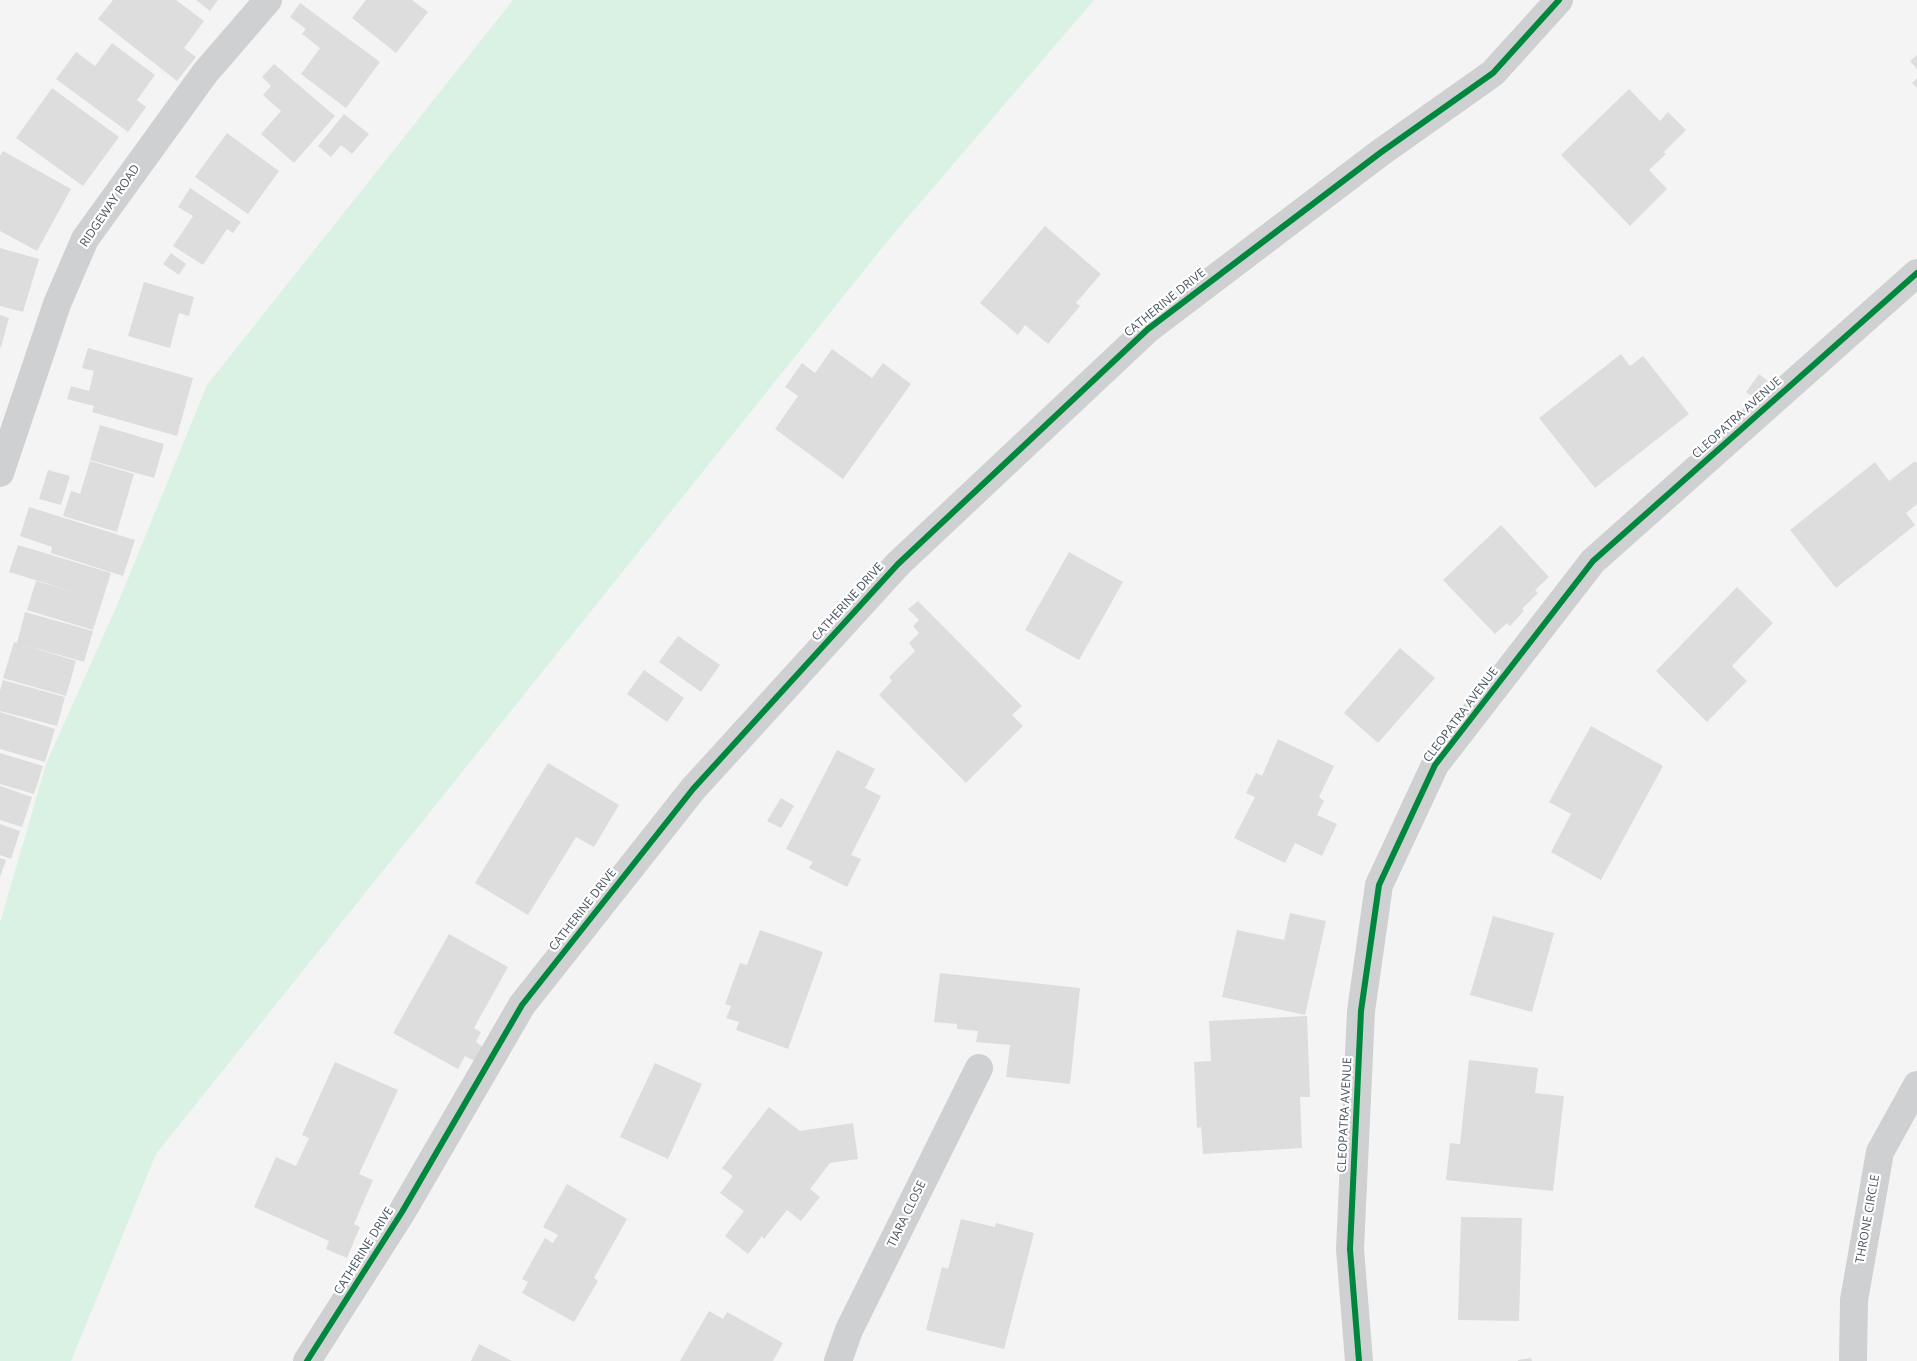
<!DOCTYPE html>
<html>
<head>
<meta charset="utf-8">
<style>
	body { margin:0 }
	canvas { display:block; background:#f4f4f4 }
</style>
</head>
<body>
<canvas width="1917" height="1361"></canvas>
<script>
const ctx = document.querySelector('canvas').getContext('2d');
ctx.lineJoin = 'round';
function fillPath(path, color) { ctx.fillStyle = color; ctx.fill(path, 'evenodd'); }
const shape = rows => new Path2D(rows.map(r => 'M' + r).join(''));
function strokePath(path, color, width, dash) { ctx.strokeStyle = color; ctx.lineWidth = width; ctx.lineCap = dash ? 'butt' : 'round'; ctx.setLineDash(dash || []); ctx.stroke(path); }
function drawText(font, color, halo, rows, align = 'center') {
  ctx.font = font + ' "Open Sans",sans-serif'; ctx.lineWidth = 4.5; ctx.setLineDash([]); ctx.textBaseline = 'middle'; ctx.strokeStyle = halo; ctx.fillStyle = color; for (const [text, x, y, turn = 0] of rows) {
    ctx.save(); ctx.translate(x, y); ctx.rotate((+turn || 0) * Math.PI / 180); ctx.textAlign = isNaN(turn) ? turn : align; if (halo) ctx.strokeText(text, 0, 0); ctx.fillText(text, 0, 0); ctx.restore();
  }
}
const green = shape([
	[513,0,1094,0,890,238,156,1154,71,1361,0,1361,0,923,46,764,118,603,207,385]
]);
const building = shape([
	[113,0,176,0,204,21,184,48,196,57,177,81,98,19],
	[196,0,218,0,210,11],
	[366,0,412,0,428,12,396,53,352,18],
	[300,3,380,62,346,108,301,74,320,48,302,34,306,29,290,17],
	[112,43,155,75,137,100,146,107,128,132,56,79,76,52,95,66],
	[1917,55,1917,69,1910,61],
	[274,64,335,116,294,163,261,134,281,111,263,95,271,86,262,77],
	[1917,78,1917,88,1912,83],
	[52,88,119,137,83,186,16,138],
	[1629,89,1660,121,1668,112,1686,130,1664,152,1666,154,1649,170,1667,189,1630,226,1561,155],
	[344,114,369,134,352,154,341,145,331,157,318,146],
	[227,133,279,171,248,214,195,177],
	[3,151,71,189,37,251,0,231,0,156],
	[190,188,241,222,233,233,227,229,203,265,173,246,193,216,178,207],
	[1045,226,1101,274,1076,303,1080,306,1048,344,1025,325,1018,335,980,303],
	[0,248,39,259,23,312,0,306],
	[171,253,186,264,179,275,163,264],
	[144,282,194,297,189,316,179,313,170,348,128,336],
	[0,315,9,318,1,347,0,347],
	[88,348,193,378,177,436,92,412,94,406,67,399,71,386,89,391,94,371,82,368],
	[832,349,872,378,883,363,911,384,843,479,775,429,798,396,785,387,802,363,815,373],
	[1621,354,1630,366,1643,356,1689,414,1595,488,1539,418],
	[1759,374,1770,383,1757,400,1746,392],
	[100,425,164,444,154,478,90,460],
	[90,461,134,474,117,532,63,516,71,491,80,494],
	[1915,461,1917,463,1917,504,1906,513,1915,525,1836,588,1790,530,1875,462,1889,481],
	[48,470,70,476,61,505,39,499],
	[29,507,135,540,123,576,51,553,52,547,20,536],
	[1501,525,1549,577,1535,590,1538,593,1522,609,1524,611,1510,626,1507,623,1495,634,1443,580],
	[18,545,111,573,93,630,27,610,36,581,78,593,9,572],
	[1069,552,1123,582,1079,660,1025,630],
	[1737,587,1773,623,1732,666,1747,681,1707,722,1656,671],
	[918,601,1022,706,1012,715,1023,726,966,783,879,695,892,681,889,677,915,651,909,643,919,633,913,626,919,620,908,609],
	[25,612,93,631,84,662,17,643],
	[678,636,720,665,701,692,659,662],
	[14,642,76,661,66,696,3,678],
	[1400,648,1435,678,1378,743,1344,713],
	[644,670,684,698,667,722,627,694],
	[3,680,65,697,57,726,0,711,0,691],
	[0,712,55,729,45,762,0,749],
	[1591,726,1663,766,1601,880,1551,852,1571,814,1549,802],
	[1278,739,1334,766,1319,797,1324,801,1317,815,1337,824,1322,856,1295,843,1285,863,1234,838,1255,797,1246,793,1256,773,1262,776],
	[837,750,875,769,865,788,881,796,851,855,861,859,847,887,809,868,813,862,786,849],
	[0,753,43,766,34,794,0,784],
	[548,763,619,805,594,847,576,837,528,915,475,883],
	[0,786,32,797,22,827,0,820],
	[781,798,794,806,781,828,767,821],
	[0,824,20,831,11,859,0,855],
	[0,858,6,860,0,877],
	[1290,913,1326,921,1305,1015,1222,997,1237,930,1284,940],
	[1493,916,1554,933,1532,1012,1470,995],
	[760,930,823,952,788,1049,736,1030,739,1022,726,1018,731,1006,725,1004,740,963,747,965],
	[449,934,508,967,474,1028,481,1032,476,1042,483,1047,475,1061,465,1056,458,1069,393,1033],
	[940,973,1080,988,1070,1084,1006,1077,1010,1045,976,1042,978,1031,957,1029,957,1024,934,1022],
	[1307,1016,1310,1097,1300,1097,1302,1148,1203,1154,1201,1127,1197,1128,1194,1062,1211,1061,1209,1021],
	[1469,1060,1538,1068,1535,1093,1564,1096,1553,1191,1446,1180,1450,1143,1460,1144],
	[335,1062,398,1090,359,1174,373,1180,354,1224,360,1227,347,1258,326,1249,329,1241,254,1207,276,1157,296,1166,309,1138,302,1135],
	[655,1063,702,1084,668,1159,620,1137],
	[769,1107,800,1131,853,1123,858,1159,830,1163,810,1189,820,1197,801,1221,787,1210,764,1239,762,1236,748,1254,725,1236,744,1211,720,1193,733,1176,722,1168],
	[567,1184,627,1219,594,1278,598,1281,574,1322,522,1293,528,1282,522,1279,545,1238,553,1243,558,1235,543,1227],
	[1461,1217,1522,1218,1519,1321,1458,1320],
	[961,1219,995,1227,996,1223,1034,1233,1004,1349,926,1330,942,1267,948,1269],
	[709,1311,723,1319,727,1312,783,1343,773,1361,680,1361],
	[479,1344,512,1361,471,1361],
	[1531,1358,1532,1361,1518,1361,1518,1360]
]);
const minor = shape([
	[0,473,57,304,85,239,205,73,268,0],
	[307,1361,402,1212,522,1005,693,789,898,564,1148,329,1380,153,1493,73,1559,0],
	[838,1361,849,1330,979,1068],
	[1359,1361,1350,1249,1361,1011,1379,885,1435,765,1593,561,1917,273],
	[1853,1361,1854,1300,1880,1152,1917,1085]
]);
const cycleway = shape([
	[307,1361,402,1212,522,1005,693,789,898,564,1148,329,1380,153,1493,73,1559,0],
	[1359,1361,1350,1249,1361,1011,1379,885,1435,765,1593,561,1917,273]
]);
const streetNames = [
	["RIDGEWAY ROAD",110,206,-56],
	["CATHERINE DRIVE",1165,303,-39],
	["CLEOPATRA AVENUE",1737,418,-42],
	["CATHERINE DRIVE",848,602,-48],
	["CLEOPATRA AVENUE",1461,715,-53],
	["CATHERINE DRIVE",583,910,-52],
	["CLEOPATRA AVENUE",1345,1115,-87],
	["TIARA CLOSE",907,1214,-64],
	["THRONE CIRCLE",1868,1219,-80],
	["CATHERINE DRIVE",364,1251,-58]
];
fillPath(green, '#d9f2e3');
fillPath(building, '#ddddde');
strokePath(minor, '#ced0d2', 28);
strokePath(cycleway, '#00873e', 6);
drawText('12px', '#4a5661', '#fff', streetNames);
</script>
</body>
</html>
